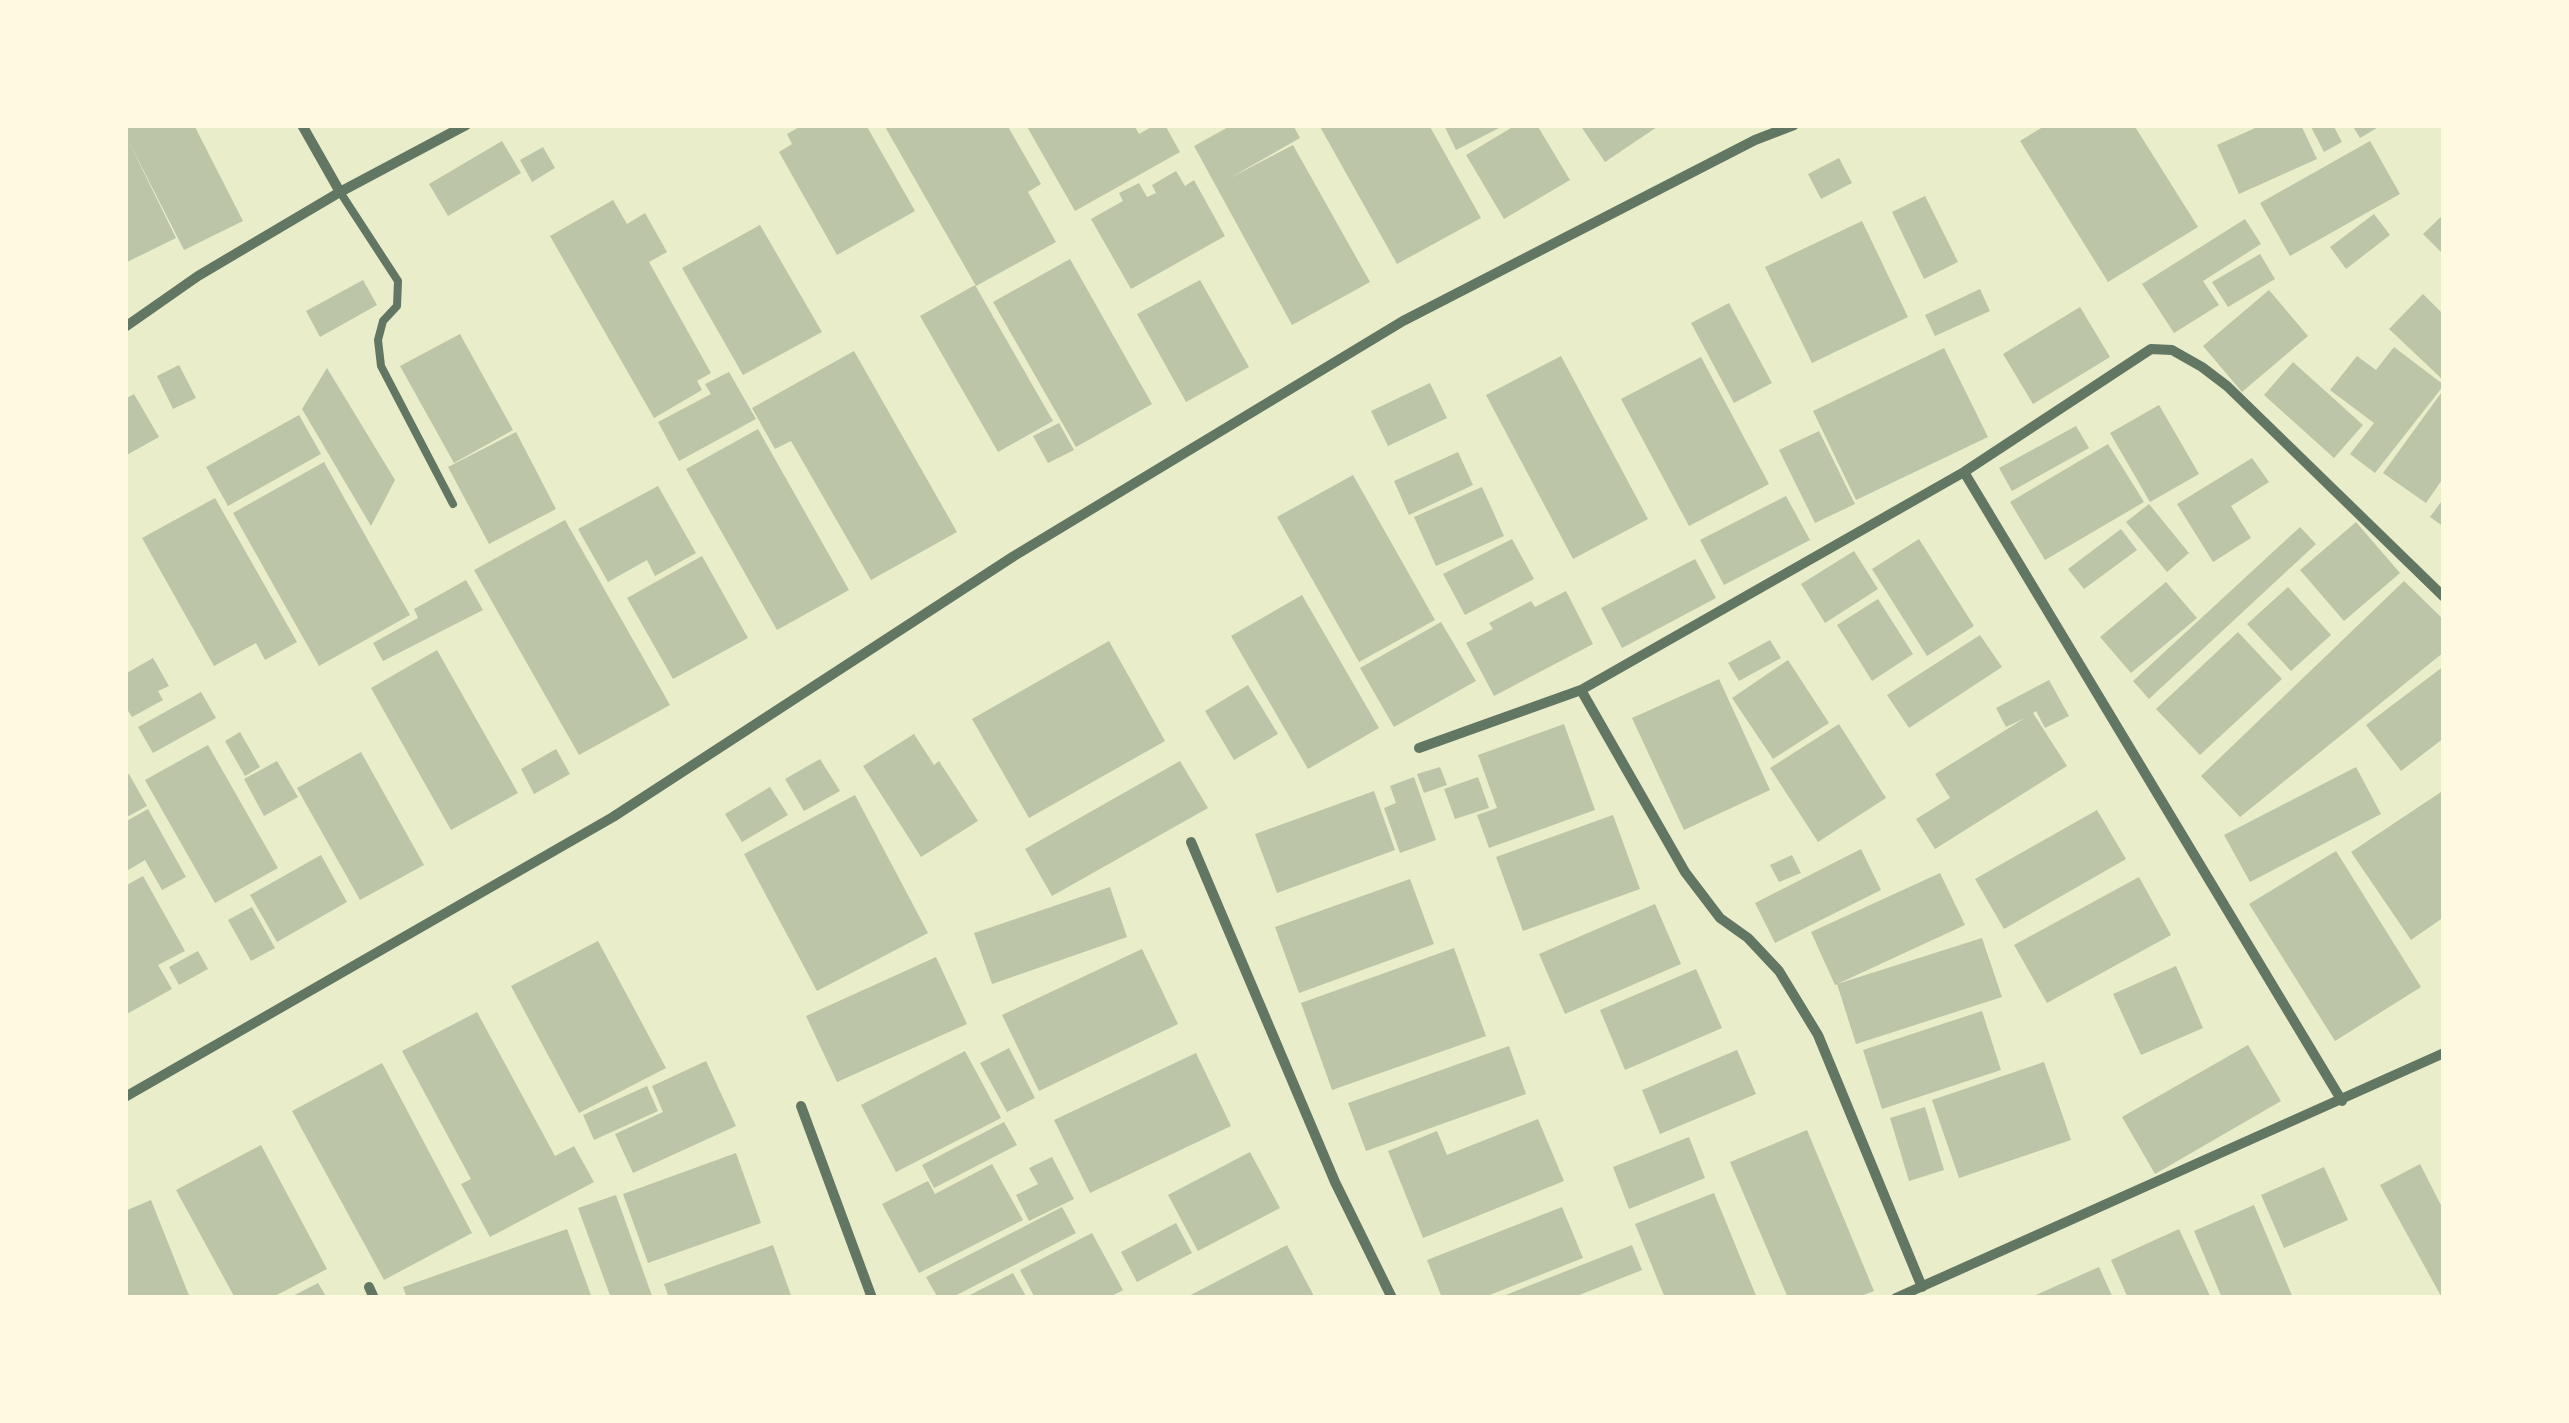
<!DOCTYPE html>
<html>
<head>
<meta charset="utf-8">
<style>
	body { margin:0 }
	#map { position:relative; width:2569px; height:1423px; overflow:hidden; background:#e9edc9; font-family:Signika,sans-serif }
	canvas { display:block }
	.frame { position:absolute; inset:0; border:128px solid #fefae0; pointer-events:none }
</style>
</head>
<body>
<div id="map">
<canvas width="2569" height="1423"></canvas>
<div class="frame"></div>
</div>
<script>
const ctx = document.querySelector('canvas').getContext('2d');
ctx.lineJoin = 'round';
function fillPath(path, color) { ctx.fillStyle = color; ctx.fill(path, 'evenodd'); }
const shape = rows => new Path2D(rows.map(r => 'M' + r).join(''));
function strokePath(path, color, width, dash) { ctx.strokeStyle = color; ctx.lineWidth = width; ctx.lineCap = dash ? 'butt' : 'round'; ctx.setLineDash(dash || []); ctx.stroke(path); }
const building = shape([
	[125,125,194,125,243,221,184,250,127,138,176,238,125,263],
	[803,125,866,125,915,211,837,255,779,152,792,144,787,134],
	[884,125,1007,125,1041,184,1028,192,1056,242,976,286],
	[1026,125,1134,125,1139,134,1155,125,1165,125,1180,152,1075,211],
	[1232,125,1293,125,1300,138,1228,179,1293,145,1370,282,1292,325,1194,146],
	[1319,125,1429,125,1481,218,1397,264],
	[1444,125,1505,125,1456,150],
	[1516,125,1537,125,1570,180,1504,219,1466,155],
	[1580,125,1660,125,1605,162],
	[2046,125,2134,125,2198,227,2108,282,2020,141],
	[2262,125,2301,125,2317,159,2239,194,2217,145],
	[2310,125,2333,125,2342,142,2324,152],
	[2352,125,2382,125,2360,138],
	[502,141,521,173,448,216,429,184],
	[2370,141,2400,194,2290,256,2260,203],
	[543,147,555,168,532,182,520,160],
	[1839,158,1852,183,1821,199,1808,174],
	[1176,171,1185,186,1194,180,1225,236,1131,289,1091,219,1123,201,1119,193,1139,183,1147,197,1156,193,1152,185],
	[1925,196,1958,262,1924,279,1892,212],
	[613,200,627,224,645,213,667,252,649,262,711,373,697,381,702,390,654,418,550,236],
	[2374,214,2390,235,2346,269,2330,247],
	[2444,214,2444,255,2423,234],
	[2245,219,2261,244,2203,281,2219,305,2174,333,2142,284],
	[1862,221,1908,317,1812,363,1765,267],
	[760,225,822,332,743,375,682,268],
	[2260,254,2275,279,2228,307,2212,282],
	[1070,259,1152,404,1076,447,993,302],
	[363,280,377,305,320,337,306,311],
	[1200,280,1249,367,1186,402,1137,314],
	[975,285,1053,421,998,452,920,316],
	[1980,289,1990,311,1935,336,1925,315],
	[2269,290,2308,336,2242,392,2203,346],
	[2423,294,2444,315,2444,375,2441,378,2389,329],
	[1729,303,1772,383,1734,403,1691,323],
	[2080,307,2110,357,2033,404,2003,354],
	[460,334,513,430,454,463,400,366],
	[2394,347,2444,385,2375,473,2350,454,2374,423,2330,390,2357,356,2376,370],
	[1944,348,1988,437,1856,500,1813,411],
	[854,351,957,532,871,580,791,441,775,449,752,408],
	[1561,356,1648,519,1573,559,1486,395],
	[1701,357,1769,484,1689,526,1621,399],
	[2293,362,2363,425,2334,458,2264,395],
	[179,365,196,398,173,409,157,376],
	[327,368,395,480,371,526,302,409],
	[729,372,756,419,679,461,658,422,711,394,705,384],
	[1430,383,1447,418,1388,446,1371,411],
	[2444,389,2444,477,2426,503,2383,473],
	[134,394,159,437,125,456,125,399],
	[2159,405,2199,474,2150,502,2110,433],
	[299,415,321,454,228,506,206,467],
	[1059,423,1074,450,1048,463,1033,436],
	[2076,426,2089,448,2012,491,1999,468],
	[758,429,849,590,777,630,686,469],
	[1819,431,1855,504,1815,523,1779,450],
	[516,432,556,509,489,544,448,467],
	[2108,444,2144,502,2045,560,2010,502],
	[1458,452,1473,485,1409,515,1394,481],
	[2252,458,2269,482,2231,506,2251,538,2213,562,2177,504],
	[324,462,410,615,319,666,233,513],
	[1353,475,1435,620,1359,662,1277,517],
	[658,486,696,553,655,576,647,560,608,582,578,529],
	[1482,487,1504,536,1436,566,1414,517],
	[1786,496,1810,540,1724,585,1700,540],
	[215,498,297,642,265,660,256,643,214,666,142,538],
	[2444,498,2444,527,2430,517],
	[2149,504,2189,553,2167,572,2126,522],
	[565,520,670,705,579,755,474,570],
	[2356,522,2400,573,2344,621,2300,570],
	[2300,527,2316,544,2149,699,2133,681],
	[2121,529,2137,550,2084,589,2068,569],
	[1512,539,1534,579,1465,615,1443,574],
	[1919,539,1974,626,1927,656,1872,569],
	[1854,551,1878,589,1825,623,1801,584],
	[702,556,748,638,673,679,627,598],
	[1695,559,1716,598,1622,648,1601,608],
	[466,580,483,610,383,661,373,643,418,618,414,609],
	[2404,581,2444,620,2444,652,2240,817,2201,776],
	[2166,582,2197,618,2131,673,2100,637],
	[2288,587,2331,635,2291,671,2247,624],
	[1566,591,1593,644,1494,696,1466,643,1493,629,1489,623,1531,601,1535,607],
	[1302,595,1379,728,1308,769,1231,636],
	[1878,599,1913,654,1872,681,1837,625],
	[1441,622,1476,681,1394,727,1360,668],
	[2238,632,2282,679,2200,755,2156,709],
	[1980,635,2002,667,1909,728,1887,695],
	[1770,640,1781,658,1739,681,1728,663],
	[1109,641,1165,741,1029,818,972,719],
	[437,650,518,793,451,830,371,688],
	[153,658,169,686,158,691,163,700,132,717,125,706,125,674],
	[1788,660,1829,723,1773,759,1732,698],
	[2444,666,2444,738,2401,771,2366,725],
	[1719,679,1770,790,1684,830,1632,718],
	[2049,680,2069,716,2045,728,2036,711,2033,713,2067,766,1935,849,1916,819,1950,798,1935,774,2025,718,2006,727,1996,708],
	[1248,685,1278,734,1234,760,1205,711],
	[201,692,216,718,153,753,138,727],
	[1564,724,1595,810,1489,848,1477,815,1497,808,1478,755],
	[1839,724,1886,798,1818,842,1770,768],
	[240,732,260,767,245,776,225,741],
	[914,734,934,765,939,761,978,821,921,857,863,766],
	[208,745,278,868,215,903,145,780],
	[556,749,570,774,534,794,521,769],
	[361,752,424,865,360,900,297,788],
	[820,759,840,791,804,811,785,779],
	[277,761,298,797,264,816,244,779],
	[1180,761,1208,808,1052,896,1025,849],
	[1440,767,1447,785,1424,793,1417,774],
	[2356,767,2381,814,2250,882,2224,835],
	[129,774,147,806,125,818,125,776],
	[1414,777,1436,840,1400,853,1384,808,1396,803,1390,786],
	[1478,777,1489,808,1455,819,1444,789],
	[770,787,788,815,742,842,725,814],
	[2444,790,2444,917,2411,940,2351,852],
	[1374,791,1395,850,1277,893,1255,834],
	[855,795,928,933,817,991,744,854],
	[148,809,186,877,162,890,145,860,125,872,125,822],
	[2097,810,2126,859,2004,929,1975,879],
	[1613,815,1640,889,1523,931,1496,857],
	[1861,849,1881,890,1775,943,1755,903],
	[2336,851,2421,987,2335,1041,2249,904],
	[321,855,347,902,277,942,250,895],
	[1792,855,1801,873,1779,882,1770,865],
	[1940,873,1965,925,1835,985,1811,932],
	[143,876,185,951,158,965,172,989,125,1015,125,886],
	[2139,877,2171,935,2047,1003,2014,945],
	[1410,879,1434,944,1299,993,1275,927],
	[1110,887,1127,937,992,984,974,933],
	[1655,904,1681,964,1565,1014,1539,954],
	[252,907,275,948,251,961,228,920],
	[1982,938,2002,997,1856,1044,1837,984],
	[598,941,666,1068,579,1113,511,986],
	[1454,948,1486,1036,1332,1090,1301,1003],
	[1142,949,1178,1024,1039,1091,1002,1015],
	[198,951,208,969,179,985,169,967],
	[936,957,967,1024,837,1082,806,1016],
	[2176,966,2203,1028,2141,1055,2113,994],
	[1696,969,1722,1028,1625,1070,1600,1010],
	[1982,1011,2001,1070,1882,1109,1863,1050],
	[477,1012,555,1156,574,1146,594,1182,490,1237,461,1184,471,1179,402,1051],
	[2248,1045,2281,1101,2155,1174,2122,1117],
	[1509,1046,1526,1094,1366,1151,1348,1103],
	[1009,1048,1035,1098,1007,1112,980,1063],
	[1737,1050,1756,1094,1660,1134,1642,1090],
	[965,1051,1001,1118,896,1172,861,1105],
	[1196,1053,1231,1126,1090,1193,1054,1120],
	[706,1061,736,1126,633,1173,615,1134,663,1112,652,1086],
	[2044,1062,2071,1140,1959,1178,1932,1100],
	[382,1063,472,1233,384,1280,292,1111],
	[647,1086,658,1111,594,1140,583,1115],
	[1925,1107,1944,1170,1909,1181,1890,1118],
	[1538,1119,1564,1181,1423,1238,1388,1151,1437,1131,1447,1155],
	[1004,1122,1017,1145,934,1188,922,1165],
	[1807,1130,1874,1291,1856,1298,1788,1298,1730,1162],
	[1689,1137,1705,1178,1629,1209,1613,1167],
	[261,1145,327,1269,271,1298,235,1298,176,1190],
	[1250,1152,1280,1208,1198,1251,1168,1195],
	[736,1153,761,1223,648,1263,623,1194],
	[1052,1157,1074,1199,1029,1221,1016,1195,1038,1184,1029,1168],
	[992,1164,1023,1220,919,1273,882,1204,928,1181,935,1194],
	[2420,1164,2444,1211,2442,1298,2380,1185],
	[2324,1167,2348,1220,2284,1248,2261,1195],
	[1714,1193,1757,1298,1665,1298,1635,1224],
	[616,1195,652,1296,647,1298,611,1298,578,1208],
	[151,1200,190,1298,125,1298,125,1211],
	[2254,1205,2293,1298,2222,1298,2194,1231],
	[1062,1207,1076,1233,951,1298,938,1298,926,1277],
	[1562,1207,1583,1258,1482,1298,1442,1298,1427,1260],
	[1176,1223,1192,1253,1137,1282,1121,1252],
	[567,1229,592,1298,407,1298,403,1287],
	[2179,1229,2211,1298,2128,1298,2111,1260],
	[1092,1233,1123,1290,1108,1298,1035,1298,1020,1270],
	[773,1245,792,1298,669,1298,664,1284],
	[1287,1245,1315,1298,1185,1298],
	[1632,1245,1642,1270,1572,1298,1498,1298],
	[2099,1267,2113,1298,2029,1298],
	[1013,1273,1027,1298,964,1298],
	[318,1283,327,1298,289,1298]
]);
const service = shape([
	[340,192,398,281,397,306,383,321,378,340,381,366,453,504]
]);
const minor = shape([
	[302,125,340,192],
	[125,327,198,276,340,192,466,125],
	[1964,472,2342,1101],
	[1581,690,1685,872,1720,918,1748,938,1779,971,1818,1035,1922,1287],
	[1419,748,1581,690,1964,472,2151,349,2172,350,2202,367,2227,386,2444,597],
	[1191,842,1335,1182,1392,1298],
	[125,1097,613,817,1014,556,1403,321,1755,140,1794,125],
	[801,1106,872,1298],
	[369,1287,374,1298],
	[1896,1298,2444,1053]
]);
fillPath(building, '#bcc5a7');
strokePath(service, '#617663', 8);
strokePath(minor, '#617663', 10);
</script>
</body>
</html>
